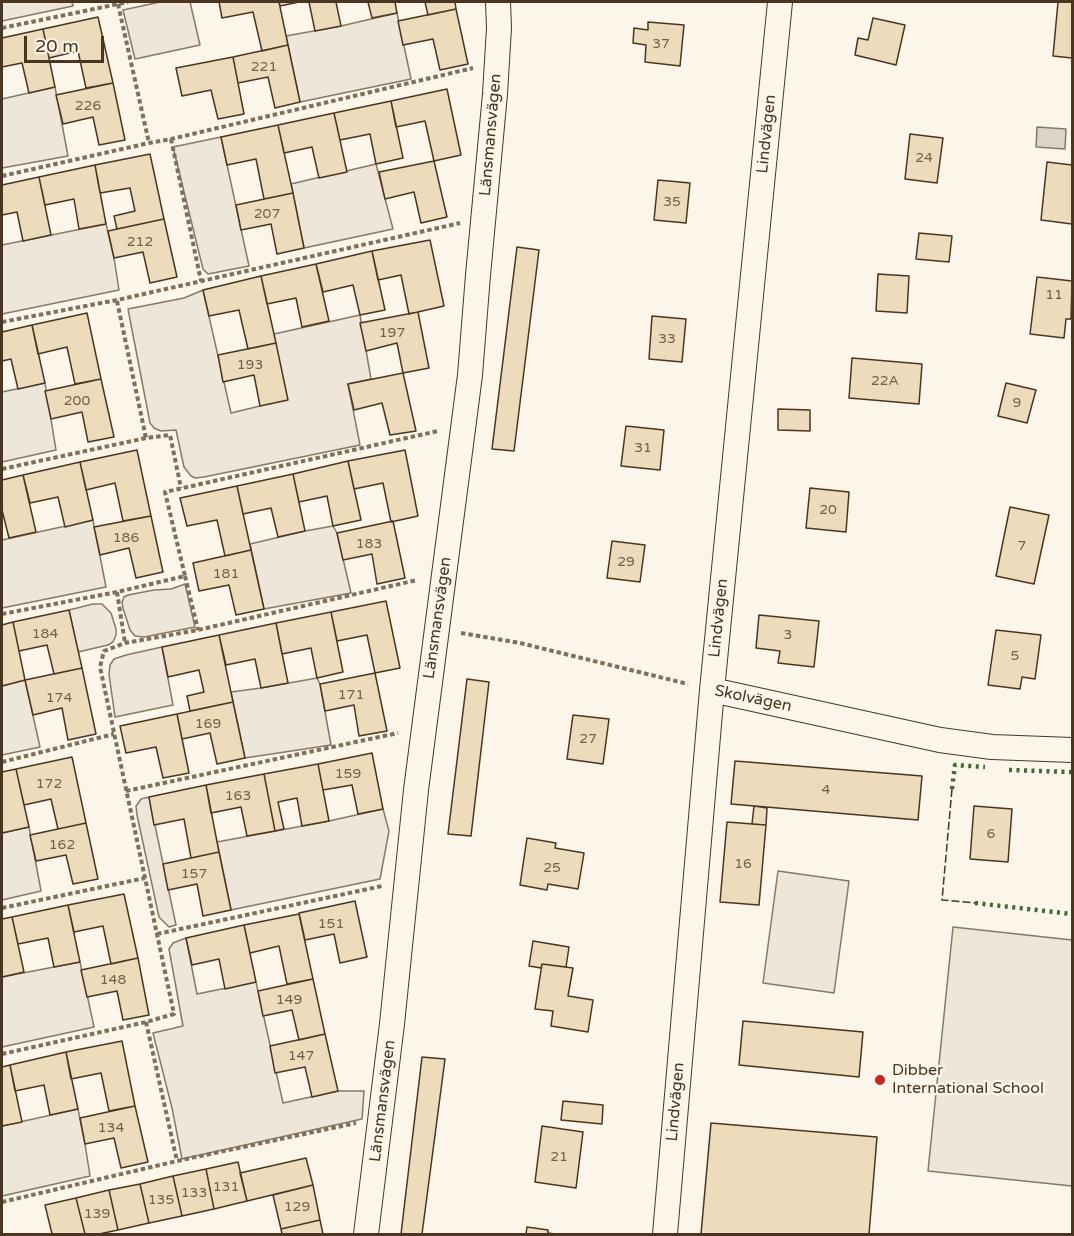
<!DOCTYPE html>
<html>
<head>
<meta charset="utf-8">
<style>
	body { margin:0 }
	#map { position:relative; width:1074px; height:1236px; overflow:hidden; background:#fbf6e9; font-family:"Varela Round",sans-serif }
	canvas { display:block }
	.frame { position:absolute; inset:0; border:3px solid #4a3520; pointer-events:none }
	.scale { position:absolute; left:24px; top:36px; width:80px; height:27px; box-sizing:border-box; border:3px solid #4a3520; border-top:0; padding-left:8px; font-size:18px; line-height:21px; white-space:nowrap; color:#4a3520; -webkit-text-stroke:4px #fbf6e9; paint-order:stroke }
</style>
</head>
<body>
<div id="map">
<canvas width="1074" height="1236"></canvas>
<div class="frame"></div>
<div class="scale">20 m</div>
</div>
<script>
const ctx = document.querySelector('canvas').getContext('2d');
ctx.lineJoin = 'round';
function fillPath(path, color) { ctx.fillStyle = color; ctx.fill(path, 'evenodd'); }
const shape = rows => new Path2D(rows.map(r => 'M' + r).join(''));
function strokePath(path, color, width, dash) { ctx.strokeStyle = color; ctx.lineWidth = width; ctx.lineCap = dash ? 'butt' : 'round'; ctx.setLineDash(dash || []); ctx.stroke(path); }
function drawText(font, color, halo, rows, align = 'center') {
  ctx.font = font + ' "Varela Round",sans-serif'; ctx.lineWidth = 4.5; ctx.setLineDash([]); ctx.textBaseline = 'middle'; ctx.strokeStyle = halo; ctx.fillStyle = color; for (const [text, x, y, turn = 0] of rows) {
    ctx.save(); ctx.translate(x, y); ctx.rotate((+turn || 0) * Math.PI / 180); ctx.textAlign = isNaN(turn) ? turn : align; if (halo) ctx.strokeText(text, 0, 0); ctx.fillText(text, 0, 0); ctx.restore();
  }
}
const green = shape([
	[2,2,72,2,73,6,2,21,2,2],
	[160,2,190,2,200,45,135,59,123,10,160,2],
	[397,13,411,79,300,102,286,36,341,26,397,13],
	[55,87,68,156,2,168,2,99,55,87],
	[221,137,249,266,208,274,203,269,173,147,221,137],
	[376,164,393,229,304,248,291,184,376,164],
	[106,224,114,258,119,290,2,314,2,245,106,224],
	[203,290,231,413,260,406,274,334,360,315,371,379,348,384,360,445,204,477,195,478,191,476,184,467,176,430,161,431,154,428,150,423,128,309,184,298,203,290],
	[45,383,56,450,2,462,2,392,45,383],
	[93,520,106,587,2,608,2,540,93,520],
	[333,526,337,533,351,593,264,609,250,544,305,531,333,526],
	[185,584,195,627,144,637,135,636,130,630,123,608,122,602,124,597,128,595,154,590,171,589,185,584],
	[93,604,102,604,111,613,116,629,116,635,113,642,108,645,78,652,69,610,93,604],
	[162,647,173,705,115,717,109,674,110,665,114,659,126,655,162,647],
	[317,678,320,684,331,745,245,758,231,692,261,688,317,678],
	[25,680,40,747,2,755,2,686,25,680],
	[149,797,176,925,169,927,159,917,137,815,136,806,139,802,141,799,149,797],
	[383,809,389,831,380,879,231,910,217,842,329,821,383,809],
	[29,827,41,891,2,900,2,833,29,827],
	[778,871,849,881,834,993,763,983,778,871],
	[953,927,1072,940,1072,1186,928,1171,953,927],
	[186,938,197,994,256,982,283,1103,338,1091,364,1091,362,1119,182,1159,172,1108,153,1033,183,1026,169,949,173,943,186,938],
	[80,962,94,1027,2,1047,2,977,80,962],
	[78,1109,85,1144,90,1176,2,1196,2,1126,78,1109]
]);
const water = shape([
	[1037,127,1066,129,1065,149,1036,147,1037,127]
]);
const building = shape([
	[219,2,279,2,288,45,262,51,253,12,222,18,219,2],
	[279,2,299,2,280,6,279,2],
	[309,2,336,2,341,26,315,31,309,2],
	[368,2,395,2,397,13,372,18,368,2],
	[425,2,455,2,456,9,428,15,425,2],
	[1058,2,1072,2,1072,58,1053,56,1058,2],
	[456,9,468,64,440,70,433,39,403,45,398,21,456,9],
	[98,17,113,83,86,88,78,51,49,58,43,29,98,17],
	[873,18,905,25,896,65,855,55,858,38,868,40,873,18],
	[648,22,684,25,680,66,645,62,646,45,633,43,634,28,648,30,648,22],
	[43,29,55,87,29,93,22,63,2,67,2,38,43,29],
	[288,45,300,102,275,108,268,77,238,83,233,57,288,45],
	[233,57,244,114,218,119,211,90,182,96,176,68,233,57],
	[113,83,125,140,99,145,93,117,63,124,56,95,113,83],
	[447,89,461,155,434,161,425,121,396,127,391,101,447,89],
	[391,101,403,158,376,164,370,134,340,140,334,113,391,101],
	[334,113,347,172,319,178,312,147,284,153,278,125,334,113],
	[278,125,293,193,264,199,256,159,227,165,221,137,278,125],
	[910,134,943,138,937,183,905,179,910,134],
	[150,154,164,219,117,229,114,216,135,211,130,188,100,193,95,165,150,154],
	[434,161,447,217,421,223,414,192,385,199,379,172,434,161],
	[1047,162,1072,165,1072,224,1041,220,1047,162],
	[95,165,106,224,79,229,74,199,45,205,39,177,95,165],
	[39,177,51,235,23,241,17,212,2,215,2,185,39,177],
	[658,180,690,183,686,223,654,220,658,180],
	[293,193,304,248,277,254,271,224,241,230,236,205,293,193],
	[164,219,177,277,150,283,143,252,114,258,108,231,164,219],
	[919,233,952,236,949,262,916,259,919,233],
	[430,240,444,306,409,314,401,275,378,280,372,251,430,240],
	[517,247,539,250,514,451,492,449,517,247],
	[372,251,385,310,360,315,353,285,323,292,316,264,372,251],
	[316,264,329,321,302,327,296,298,267,304,261,276,316,264],
	[878,274,909,276,907,313,876,311,878,274],
	[261,276,276,343,248,349,239,310,209,316,203,290,261,276],
	[1037,277,1072,281,1071,319,1066,319,1064,338,1030,334,1037,277],
	[418,312,429,368,403,373,397,343,366,351,360,323,418,312],
	[87,313,101,379,75,384,67,347,38,354,32,325,87,313],
	[652,316,686,319,682,362,649,359,652,316],
	[32,325,45,383,18,389,11,359,2,361,2,332,32,325],
	[276,343,288,400,260,406,254,375,223,382,218,355,276,343],
	[852,358,922,364,919,404,849,398,852,358],
	[403,373,416,431,390,435,382,403,354,410,348,384,403,373],
	[101,379,114,437,88,442,82,412,51,419,45,391,101,379],
	[1006,383,1036,390,1027,423,998,416,1006,383],
	[778,409,810,410,810,431,778,430,778,409],
	[626,426,664,430,660,470,621,466,626,426],
	[137,450,151,516,123,521,115,483,86,490,80,462,137,450],
	[405,450,418,516,391,522,383,483,354,489,348,461,405,450],
	[348,461,361,520,333,526,327,496,299,502,293,474,348,461],
	[80,462,93,520,65,527,58,497,30,503,23,475,80,462],
	[293,474,305,531,278,537,271,508,243,514,237,486,293,474],
	[23,475,36,532,9,538,2,510,2,480,23,475],
	[237,486,251,550,225,556,217,520,187,526,180,498,237,486],
	[810,488,849,492,846,532,806,528,810,488],
	[1010,507,1049,515,1034,584,996,576,1010,507],
	[151,516,163,572,136,578,129,548,100,555,94,527,151,516],
	[393,521,405,578,377,584,372,554,343,560,337,533,393,521],
	[612,541,645,545,640,582,607,578,612,541],
	[251,550,264,609,236,615,229,585,199,591,193,563,251,550],
	[386,601,400,668,375,673,367,635,337,641,331,612,386,601],
	[69,610,82,668,54,674,47,645,19,651,13,622,69,610],
	[331,612,343,672,317,678,311,648,282,654,276,623,331,612],
	[759,615,819,621,814,667,778,663,780,651,756,648,759,615],
	[13,622,25,680,2,686,2,625,13,622],
	[276,623,288,683,261,688,255,659,226,665,219,635,276,623],
	[996,630,1041,635,1035,679,1022,677,1020,689,988,685,996,630],
	[219,635,233,702,190,711,187,696,204,692,199,670,168,677,162,647,219,635],
	[82,668,96,734,68,740,62,708,33,715,25,680,82,668],
	[375,673,387,731,359,736,354,705,325,711,320,684,375,673],
	[467,679,489,682,471,836,448,834,467,679],
	[233,702,245,758,217,764,210,733,182,739,177,714,233,702],
	[177,714,189,773,163,778,156,747,126,753,120,726,177,714],
	[573,715,609,719,603,764,567,759,573,715],
	[372,753,383,809,358,814,352,785,323,790,318,764,372,753],
	[72,757,86,823,58,829,51,799,24,805,16,769,72,757],
	[735,761,922,776,918,820,731,804,735,761],
	[318,764,329,821,302,826,297,798,278,802,284,829,275,831,264,774,318,764],
	[16,769,29,827,2,833,2,772,16,769],
	[264,774,275,831,247,836,241,807,211,813,206,785,264,774],
	[206,785,219,852,191,858,184,819,154,825,149,797,206,785],
	[754,806,767,808,766,825,752,824,754,806],
	[974,806,1012,809,1008,862,970,859,974,806],
	[727,822,766,825,759,905,720,902,727,822],
	[86,823,98,879,73,884,66,855,36,861,30,835,86,823],
	[527,838,556,843,555,848,584,853,578,889,548,884,547,890,520,885,527,838],
	[219,852,231,910,203,916,197,884,168,890,163,864,219,852],
	[124,894,138,958,111,964,103,926,74,932,68,905,124,894],
	[355,901,367,957,340,963,334,934,305,940,299,913,355,901],
	[68,905,80,962,54,967,48,938,18,944,12,917,68,905],
	[299,914,313,979,287,984,279,946,250,953,244,925,299,914],
	[12,917,24,972,2,977,2,919,12,917],
	[244,925,256,982,225,989,219,959,192,965,186,938,244,925],
	[533,941,569,947,566,967,542,964,541,968,529,966,533,941],
	[138,958,149,1015,123,1020,117,991,87,997,81,970,138,958],
	[542,964,573,968,568,996,593,1000,588,1032,551,1026,553,1011,535,1009,542,964],
	[313,979,325,1034,299,1040,292,1010,263,1016,258,991,313,979],
	[743,1021,863,1032,859,1077,739,1065,743,1021],
	[325,1034,338,1091,312,1097,305,1067,275,1073,270,1046,325,1034],
	[122,1041,135,1106,109,1111,101,1073,71,1079,66,1052,122,1041],
	[66,1052,78,1109,50,1115,44,1085,15,1091,10,1065,66,1052],
	[422,1057,445,1059,422,1234,401,1234,422,1057],
	[10,1065,22,1122,2,1126,2,1067,10,1065],
	[563,1101,603,1105,602,1124,561,1120,563,1101],
	[135,1106,148,1162,121,1168,114,1138,85,1144,80,1118,135,1106],
	[711,1123,877,1137,869,1234,701,1234,711,1123],
	[542,1126,583,1132,576,1188,535,1182,542,1126],
	[306,1158,313,1185,247,1201,240,1173,306,1158],
	[238,1162,247,1201,214,1209,206,1169,238,1162],
	[206,1169,214,1209,182,1216,173,1176,206,1169],
	[173,1176,182,1216,149,1223,140,1184,173,1176],
	[140,1184,149,1223,118,1230,109,1190,140,1184],
	[313,1185,320,1220,281,1229,273,1195,313,1185],
	[109,1190,118,1230,99,1234,85,1234,76,1198,109,1190],
	[76,1198,85,1234,52,1234,45,1205,76,1198],
	[320,1220,323,1234,282,1234,281,1229,320,1220],
	[527,1227,548,1230,548,1233,555,1234,526,1234,527,1227]
]);
const path = shape([
	[118,4,149,143],
	[2,28,128,2],
	[171,139,201,281],
	[2,176,149,143,171,139,473,68],
	[117,301,146,438],
	[2,322,117,300,460,223],
	[2,469,146,438,170,435,181,488],
	[185,576,198,630],
	[117,592,125,643],
	[2,614,117,592,185,576,165,492,438,431],
	[461,633,520,643,688,684],
	[2,762,114,734],
	[126,791,398,733],
	[2,908,145,878],
	[157,934,382,886],
	[146,1022,177,1161],
	[2,1054,146,1022,174,1014,100,667,104,651,125,643,198,630,417,580],
	[2,1202,177,1161,356,1123]
]);
const street = shape([
	[712,690,940,740,992,747,1072,750],
	[366,1234,392,1024,416,790,470,375,478,275,495,94,499,28,498,2],
	[665,1234,712,690,780,2]
]);
const hedge = shape([
	[1009,770,1072,772],
	[952,789,955,765,985,767],
	[975,903,1072,914]
]);
const fence = shape([
	[952,789,942,900,975,903]
]);
const markers = [
	[880,1080,6,"#c62828"]
];
const numberNames = [
	["37",661,44],
	["221",264,67],
	["226",88,106],
	["24",924,158],
	["35",672,202],
	["207",267,214],
	["212",140,242],
	["11",1054,295],
	["197",392,333],
	["33",667,339],
	["193",250,365],
	["22A",885,381],
	["200",77,401],
	["9",1017,403],
	["31",643,448],
	["20",828,510],
	["186",126,538],
	["183",369,544],
	["7",1022,546],
	["29",626,562],
	["181",226,574],
	["184",45,634],
	["3",788,635],
	["5",1015,656],
	["171",351,695],
	["174",59,698],
	["169",208,724],
	["27",588,739],
	["159",348,774],
	["172",49,784],
	["4",826,790],
	["163",238,796],
	["6",991,834],
	["162",62,845],
	["16",743,864],
	["25",552,868],
	["157",194,874],
	["151",331,924],
	["148",113,980],
	["149",289,1000],
	["147",301,1056],
	["134",111,1128],
	["21",559,1157],
	["131",226,1187],
	["133",194,1193],
	["135",161,1200],
	["129",297,1207],
	["139",97,1214]
];
const streetNames = [
	["Lindvägen",767,134,-84],
	["Länsmansvägen",491,135,-85],
	["Länsmansvägen",438,618,-82],
	["Lindvägen",719,618,-84],
	["Skolvägen",753,699,12],
	["Länsmansvägen",383,1101,-83],
	["Lindvägen",676,1102,-85]
];
const poiNames = [
	["Dibber",892,1071],
	["International School",892,1089]
];
fillPath(green, '#ede6d9');
strokePath(green, '#887966', 1.5);
fillPath(water, '#dcd4c6');
strokePath(water, '#887966', 1.5);
fillPath(building, '#ecdcbc');
strokePath(building, '#4a3520', 1.5);
strokePath(street, '#4a3520', 26);
strokePath(path, '#7f6f5c', 4, [4.5, 3]);
strokePath(street, '#fbf6e9', 24);
strokePath(hedge, '#436837', 4.5, [3, 4.5]);
strokePath(fence, '#4a3520', 1.5, [8, 3]);
for (const [x, y, r, color] of markers) { const dot = new Path2D(); dot.arc(x, y, r, 0, 2 * Math.PI); ctx.fillStyle = color; ctx.fill(dot); strokePath(dot, '#fbf6e9', 2); }
drawText('14px', '#725f47', null, numberNames);
drawText('16px', '#4a3520', '#fbf6e9', streetNames);
drawText('16px', '#4a3520', '#fbf6e9', poiNames, 'left');
</script>
</body>
</html>
